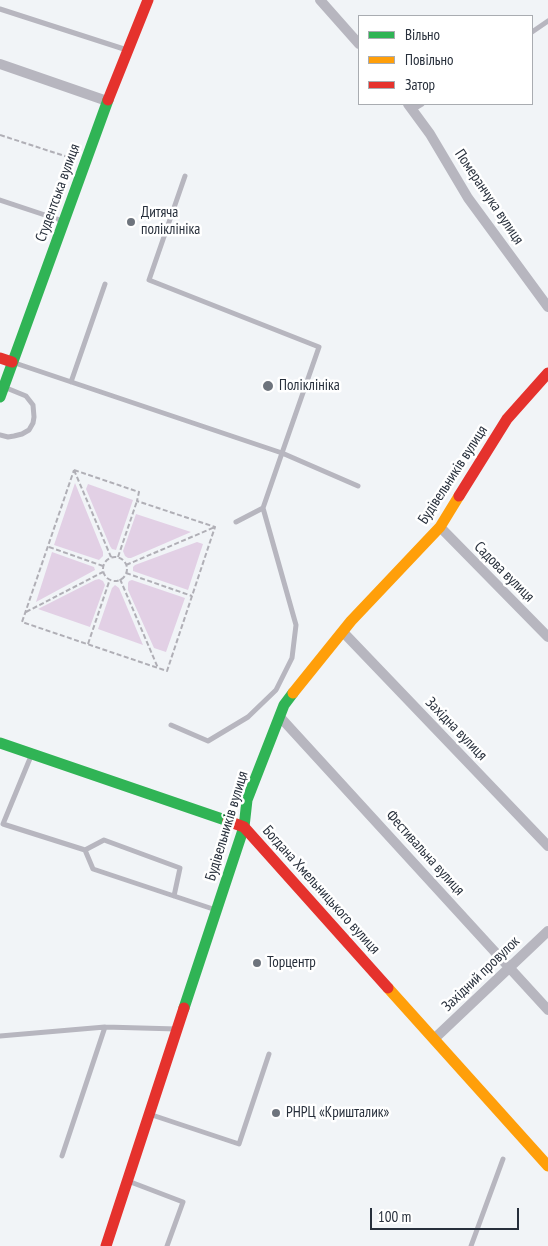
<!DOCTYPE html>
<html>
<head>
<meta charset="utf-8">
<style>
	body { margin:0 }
	#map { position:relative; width:548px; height:1246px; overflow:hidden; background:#f1f4f7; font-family:"PT Sans Narrow",sans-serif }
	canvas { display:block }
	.legend { position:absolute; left:358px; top:15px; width:175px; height:90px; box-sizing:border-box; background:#fff; border:1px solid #a9acb1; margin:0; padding:6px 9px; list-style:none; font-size:15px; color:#272f3b }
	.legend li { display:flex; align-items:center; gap:10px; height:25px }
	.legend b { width:25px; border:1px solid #a9acb1 }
	.scale { position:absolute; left:370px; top:1208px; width:149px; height:22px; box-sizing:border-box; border:2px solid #272f3b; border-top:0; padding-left:6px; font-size:15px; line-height:18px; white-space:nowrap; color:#272f3b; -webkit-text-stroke:4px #fff; paint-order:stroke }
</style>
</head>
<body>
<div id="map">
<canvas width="548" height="1246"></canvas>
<ul class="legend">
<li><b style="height:6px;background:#30b455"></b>Вільно</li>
<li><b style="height:6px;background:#ff9f0a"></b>Повільно</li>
<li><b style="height:6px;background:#e5322d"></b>Затор</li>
</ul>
<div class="scale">100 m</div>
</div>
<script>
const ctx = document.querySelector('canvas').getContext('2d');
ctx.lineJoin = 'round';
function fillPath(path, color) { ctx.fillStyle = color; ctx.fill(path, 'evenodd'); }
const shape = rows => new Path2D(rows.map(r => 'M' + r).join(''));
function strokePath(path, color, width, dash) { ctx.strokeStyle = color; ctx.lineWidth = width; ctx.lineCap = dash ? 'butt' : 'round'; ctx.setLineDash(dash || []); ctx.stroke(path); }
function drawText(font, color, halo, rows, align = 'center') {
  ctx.font = font + ' "PT Sans Narrow",sans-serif'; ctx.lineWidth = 5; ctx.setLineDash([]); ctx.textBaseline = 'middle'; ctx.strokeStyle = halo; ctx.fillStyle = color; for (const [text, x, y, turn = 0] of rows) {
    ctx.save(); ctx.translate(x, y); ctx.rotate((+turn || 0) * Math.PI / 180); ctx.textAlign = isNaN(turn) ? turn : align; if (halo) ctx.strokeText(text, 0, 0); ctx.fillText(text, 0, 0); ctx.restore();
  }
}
const green = shape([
	[75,483,103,552,103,556,99,560,54,545],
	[88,484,133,500,116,550,112,549,110,546,86,489],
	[136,514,191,532,131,558,128,558,125,556,123,551],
	[197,542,203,544,188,590,133,571,133,567,135,565],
	[52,552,94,567,95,570,36,602],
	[99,579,103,581,105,585,90,627,38,609,95,580],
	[132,580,185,598,166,652,154,648,128,590,128,583,129,581],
	[115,585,119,588,143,645,98,629,112,588]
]);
const path = shape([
	[0,135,74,159],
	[74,470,139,492,137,501,215,527,167,671,22,622,74,470],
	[74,470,111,557],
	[49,547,103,566],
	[118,557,137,501],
	'103 569a12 12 0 1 1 24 0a12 12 0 1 1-24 0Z',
	[126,565,215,527],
	[126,573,192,596],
	[120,579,158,668],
	[26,612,103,572],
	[88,644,110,579]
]);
const lane = shape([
	[0,9,127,50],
	[532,32,548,21],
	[412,110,422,104],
	[0,200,63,221],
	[12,362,282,453,319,347,149,280,185,176],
	[71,382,105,284],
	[0,435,8,437,14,436,22,434,29,430,33,423,34,417,33,405,26,396,4,387],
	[236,522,263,508,282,453,358,486],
	[171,725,208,741,248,717,276,690,292,658,296,625,263,508],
	[31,756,3,824,85,850,93,869,216,910],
	[85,850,104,840,180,868,174,896],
	[0,1036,105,1027],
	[152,1115,239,1144,269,1054],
	[62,1156,105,1027,177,1029],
	[128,1181,183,1202,167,1246],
	[471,1246,503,1159]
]);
const street = shape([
	[320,0,359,44],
	[0,64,107,101],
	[408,104,430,134,468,198,548,307],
	[440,527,548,637],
	[343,632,548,846],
	[280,717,548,1010],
	[434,1039,548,931]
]);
const fast = shape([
	[0,397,108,100],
	[0,743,228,821],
	[184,1008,244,827,247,800,284,705,293,693]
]);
const slow = shape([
	[293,693,351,621,440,527,459,496],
	[388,988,548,1166]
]);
const jam = shape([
	[108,100,148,0],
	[0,358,12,362],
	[459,496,507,419,548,373],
	[228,821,244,827,388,988],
	[106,1246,184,1008]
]);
const markers = [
	[131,222,5,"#6e747d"],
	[268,386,6,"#6e747d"],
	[257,963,5,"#6e747d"],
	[276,1113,5,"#6e747d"]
];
const streetNames = [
	["Студентська вулиця",58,193,-70],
	["Померанчука вулиця",489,197,56],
	["Будівельників вулиця",453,475,-57],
	["Садова вулиця",504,572,45],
	["Західна вулиця",456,729,46],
	["Будівельників вулиця",227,826,-73],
	["Фестивальна вулиця",425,853,48],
	["Богдана Хмельницького вулиця",321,890,48],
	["Західний провулок",481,974,-44]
];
const poiNames = [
	["Дитяча",141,213],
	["поліклініка",141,230],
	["Поліклініка",279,386],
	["Торцентр",267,963],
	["РНРЦ «Кришталик»",286,1113]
];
fillPath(green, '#e2d0e5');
strokePath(path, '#b0afb6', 2, [5, 2.5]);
strokePath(lane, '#b7b6bf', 5);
strokePath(street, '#b7b6bf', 10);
strokePath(fast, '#30b455', 11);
strokePath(slow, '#ff9f0a', 11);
strokePath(jam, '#e5322d', 11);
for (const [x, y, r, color] of markers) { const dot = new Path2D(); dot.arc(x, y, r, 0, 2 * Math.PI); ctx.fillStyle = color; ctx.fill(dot); strokePath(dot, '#fff', 2); }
drawText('15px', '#272f3b', '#fff', streetNames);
drawText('15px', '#272f3b', '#fff', poiNames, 'left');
</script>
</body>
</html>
